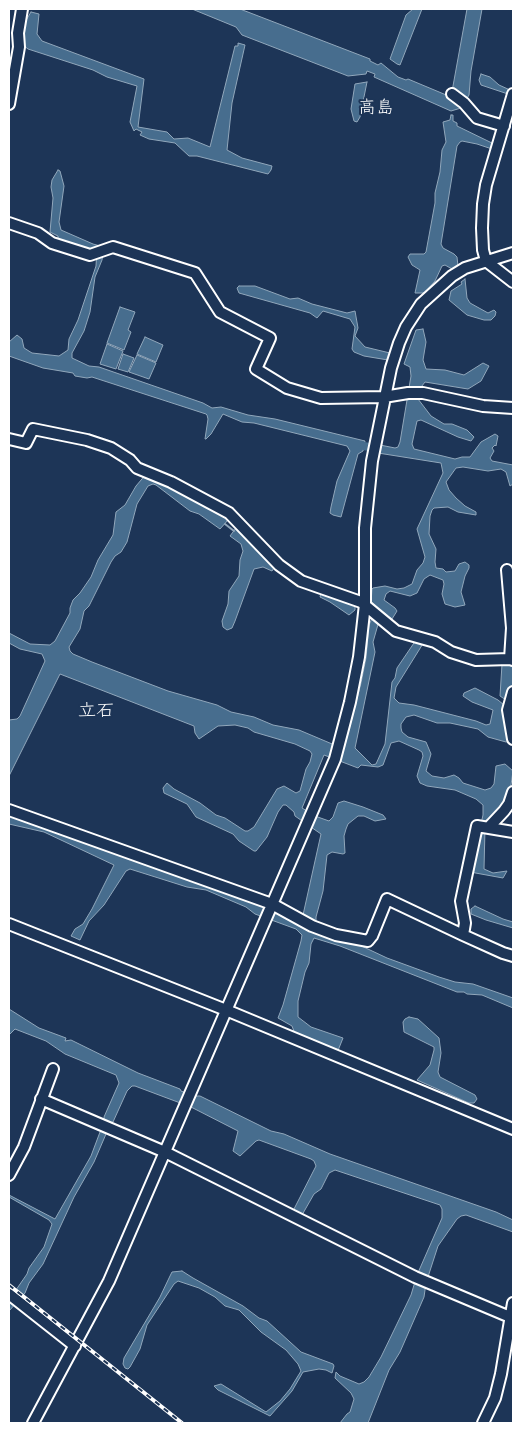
<!DOCTYPE html>
<html>
<head>
<meta charset="utf-8">
<style>
	body { margin:0 }
	#map { position:relative; width:522px; height:1432px; overflow:hidden; background:#1d3557; font-family:"Patrick Hand",sans-serif }
	canvas { display:block }
	.frame { position:absolute; inset:0; border:10px solid #fff; pointer-events:none }
</style>
</head>
<body>
<div id="map">
<canvas width="522" height="1432"></canvas>
<div class="frame"></div>
</div>
<script>
const ctx = document.querySelector('canvas').getContext('2d');
ctx.lineJoin = 'round';
function fillPath(path, color) { ctx.fillStyle = color; ctx.fill(path, 'evenodd'); }
const shape = rows => new Path2D(rows.map(r => 'M' + r).join(''));
function strokePath(path, color, width, dash) { ctx.strokeStyle = color; ctx.lineWidth = width; ctx.lineCap = dash ? 'butt' : 'round'; ctx.setLineDash(dash || []); ctx.stroke(path); }
function drawText(font, color, halo, rows, align = 'center') {
  ctx.font = font + ' "Patrick Hand","Klee One",sans-serif'; ctx.lineWidth = 4; ctx.setLineDash([]); ctx.textBaseline = 'middle'; ctx.strokeStyle = halo; ctx.fillStyle = color; for (const [text, x, y, turn = 0] of rows) {
    ctx.save(); ctx.translate(x, y); ctx.rotate((+turn || 0) * Math.PI / 180); ctx.textAlign = isNaN(turn) ? turn : align; if (halo) ctx.strokeText(text, 0, 0); ctx.fillText(text, 0, 0); ctx.restore();
  }
}
const water = shape([
	[192,9,240,9,370,59,370,61,378,65,381,63,398,77,406,80,408,79,451,97,467,9,482,9,471,71,469,95,461,108,451,111,374,77,375,74,367,71,366,74,348,76,242,35,236,27,192,9],
	[413,9,422,9,400,65,397,64,390,59,406,15,413,9],
	[31,12,39,14,37,34,42,41,144,79,138,127,167,132,174,139,188,138,210,147,235,46,238,46,238,43,245,45,232,103,227,150,242,158,272,166,271,170,268,174,197,156,189,156,175,143,149,139,140,135,142,132,136,129,134,131,130,122,137,86,107,77,93,70,28,49,23,45,25,22,31,12],
	[481,74,490,77,499,85,510,90,508,94,481,85,479,80,481,74],
	[367,82,360,117,357,122,354,121,351,109,355,84,367,82],
	[451,115,453,115,453,121,457,123,457,126,494,144,492,149,477,144,462,141,460,142,457,146,441,244,443,248,454,254,457,257,458,266,452,269,445,265,442,266,435,281,424,293,415,293,420,270,412,265,408,257,410,254,424,254,426,252,435,203,435,193,440,172,442,150,446,142,443,122,450,120,451,115],
	[58,170,60,171,64,186,59,222,61,230,93,244,104,247,102,260,95,277,90,312,84,331,72,353,72,358,89,366,99,367,203,403,212,408,221,407,248,415,275,419,365,441,363,451,358,454,341,517,333,515,330,513,331,507,337,481,350,451,347,446,254,423,242,422,223,414,211,434,206,439,205,439,208,419,207,415,206,414,92,377,87,378,75,376,73,373,43,368,9,356,9,342,17,335,22,339,24,348,32,353,59,356,68,350,69,339,78,320,96,266,97,249,89,250,60,241,58,240,58,236,50,232,53,198,51,187,52,180,58,170],
	[465,279,467,298,470,303,488,313,494,310,496,312,495,316,491,320,484,320,467,315,449,300,451,291,462,284,461,282,465,279],
	[239,286,255,286,290,299,298,298,312,304,347,313,355,311,358,328,355,336,365,347,390,353,388,360,364,356,354,352,352,349,355,327,350,319,323,311,317,318,310,313,239,293,237,288,239,286],
	[120,307,135,312,128,330,131,332,124,350,107,343,120,307],
	[423,329,426,342,423,360,426,369,445,370,464,375,483,363,489,366,481,381,468,389,425,382,418,391,418,399,431,416,444,424,452,424,467,430,474,437,471,441,458,437,421,420,417,421,412,444,414,449,455,459,462,457,470,457,481,442,495,434,498,436,496,446,495,445,492,448,494,451,490,458,492,461,513,465,513,484,510,486,506,472,501,469,488,471,463,467,456,468,446,482,449,490,456,498,465,506,476,512,476,515,458,512,448,507,434,508,432,510,430,516,429,534,436,549,435,562,436,568,443,569,446,572,455,571,459,564,465,562,469,565,469,568,465,576,461,592,465,605,455,607,445,604,442,594,444,584,443,580,430,575,424,579,417,593,410,596,390,591,386,594,384,600,395,608,397,611,392,619,384,614,379,621,373,642,375,652,355,748,372,765,376,764,385,744,392,682,395,678,397,668,416,640,424,642,396,687,394,698,399,703,414,705,476,721,486,725,490,724,493,710,472,702,463,696,464,693,475,688,498,700,504,705,511,741,506,742,488,737,478,729,450,723,437,723,414,715,406,717,401,724,401,728,402,732,408,737,426,742,431,754,426,771,432,776,444,778,454,775,459,778,463,783,485,790,491,788,494,784,496,766,505,764,513,771,510,792,496,817,486,820,485,828,484,869,493,873,507,871,503,878,470,872,483,815,483,805,476,799,455,790,427,786,420,783,417,776,423,756,422,752,419,750,399,741,391,743,383,765,378,767,361,765,358,768,324,755,302,808,315,816,329,821,333,817,338,803,344,801,363,807,383,815,386,819,375,821,364,816,358,816,348,824,346,829,344,836,345,853,343,854,332,852,327,855,323,891,316,917,316,922,353,942,387,958,439,977,455,982,473,984,513,998,513,1008,482,995,467,994,464,992,457,992,340,946,314,938,311,944,309,963,305,972,298,1001,298,1017,311,1027,343,1038,337,1053,295,1034,292,1026,278,1018,283,1005,301,941,302,935,296,929,255,914,246,907,206,890,187,887,130,869,126,871,104,905,89,921,80,940,71,936,75,929,83,924,92,909,114,865,44,832,9,824,9,810,310,920,303,915,321,834,295,816,294,812,286,805,283,805,278,812,267,837,256,851,254,851,239,841,233,834,196,817,187,804,164,793,163,788,167,783,174,789,200,803,216,815,225,818,245,831,248,831,254,827,277,789,284,786,296,793,300,791,306,769,310,762,312,754,310,751,295,744,254,732,248,728,235,725,218,726,199,739,195,733,194,726,60,674,9,776,9,720,17,719,20,716,45,661,42,654,20,649,9,643,9,633,30,644,50,645,55,641,70,613,70,608,73,600,80,593,91,577,98,560,113,535,116,512,125,505,136,486,147,473,164,480,194,501,215,510,228,520,220,529,199,514,190,511,156,485,153,484,148,486,137,504,127,542,121,552,115,556,111,562,89,606,84,611,80,629,69,647,70,651,73,654,92,662,168,691,217,705,231,712,254,717,273,725,299,730,344,749,361,683,366,658,369,625,374,614,371,603,372,589,373,588,385,586,397,589,404,588,412,584,417,570,423,563,425,557,417,529,443,473,441,463,378,453,380,445,395,448,398,447,400,442,411,376,410,367,404,364,416,330,423,329],
	[145,337,163,345,156,362,137,354,145,337],
	[107,344,123,351,116,369,100,364,107,344],
	[123,354,134,358,128,372,118,369,123,354],
	[137,355,156,363,149,379,129,372,137,355],
	[236,528,238,528,276,565,272,571,263,567,254,569,235,621,232,628,227,630,223,627,222,621,228,604,229,591,239,576,240,560,243,551,241,544,230,536,236,528],
	[321,593,355,605,355,610,349,615,330,602,320,597,321,593],
	[504,663,513,666,513,685,510,696,506,700,500,696,502,664,504,663],
	[475,906,503,919,513,922,513,928,486,920,471,914,471,909,475,906],
	[9,1009,39,1028,66,1038,65,1041,71,1040,138,1073,180,1089,181,1091,193,1096,200,1096,271,1131,284,1134,330,1154,496,1212,513,1220,513,1232,466,1215,461,1216,457,1219,438,1246,426,1283,424,1297,400,1352,389,1370,368,1423,340,1423,347,1414,350,1412,354,1399,351,1393,335,1378,336,1372,340,1376,359,1384,364,1382,369,1377,381,1357,411,1295,417,1275,442,1218,442,1209,440,1205,335,1170,329,1173,321,1189,314,1194,302,1215,295,1212,294,1209,316,1166,314,1161,311,1159,259,1140,256,1141,240,1156,233,1151,238,1131,191,1107,135,1086,132,1086,127,1091,113,1122,110,1123,104,1120,104,1117,119,1083,116,1075,65,1054,46,1041,15,1029,9,1035,9,1009],
	[409,1017,418,1019,439,1038,441,1053,438,1072,440,1077,475,1095,477,1099,474,1103,469,1103,417,1080,430,1065,434,1050,434,1047,404,1032,403,1022,405,1019,409,1017],
	[103,1131,106,1132,106,1134,94,1162,74,1197,43,1264,29,1283,25,1293,9,1311,9,1300,27,1274,29,1268,44,1247,52,1224,49,1220,9,1197,9,1195,55,1219,91,1156,100,1132,103,1131],
	[182,1271,193,1278,243,1306,259,1318,267,1321,301,1352,333,1364,334,1366,332,1373,326,1370,319,1369,303,1372,292,1391,270,1416,218,1390,214,1386,221,1384,266,1412,280,1401,290,1389,301,1371,298,1364,286,1350,261,1332,239,1310,225,1306,215,1297,199,1288,178,1281,174,1284,147,1325,140,1349,130,1367,128,1369,125,1368,123,1364,124,1358,160,1297,170,1276,172,1272,182,1271]
]);
const stream = shape([
	[225,524,234,531]
]);
const canal = shape([
	[364,446,379,449]
]);
const minor = shape([
	[452,94,464,103,477,118,504,126],
	[513,94,486,185,483,204,482,228,483,250,486,261,513,282],
	[9,104,19,47,18,33,22,9],
	[9,223,38,233,52,243,90,255,113,247,195,273,220,312,270,338,256,369,287,388,321,398,384,397,408,393,423,393,483,406,513,408],
	[9,439,26,443,33,429,87,440,111,448,130,460,137,468,171,482,229,513,279,565,301,581,361,602,396,631,435,642,451,652,476,660,510,659,513,660],
	[507,570,512,628,510,659],
	[513,692,508,710,513,739],
	[9,810,272,904,312,926,336,935,368,941,372,936,387,899,463,935,503,953,513,956],
	[489,827,504,811,509,804,513,792],
	[9,924,226,1010,513,1129],
	[463,935,465,923,461,901,477,826,513,832],
	[41,1099,165,1152,415,1277,510,1317],
	[9,1175,24,1147,53,1069],
	[9,1294,75,1346],
	[33,1423,109,1281,335,759,350,702,359,657,365,604,365,528,372,461,391,368,399,343,406,327,421,304,452,276,465,268,513,253],
	[483,1423,495,1398,501,1374,513,1303]
]);
const rail = shape([
	[9,1285,182,1423]
]);
const quarterNames = [
	["高島",376,108],
	["立石",96,711]
];
fillPath(water, '#476d8e');
strokePath(water, '#91a7bb', 1);
strokePath(stream, '#91a7bb', 2);
strokePath(canal, '#476d8e', 8);
strokePath(minor, '#fff', 14);
strokePath(minor, '#1d3557', 10);
strokePath(rail, '#fff', 4);
strokePath(rail, '#1d3557', 2, [5.5]);
drawText('18px', '#fff', '#1d3557', quarterNames);
</script>
</body>
</html>
